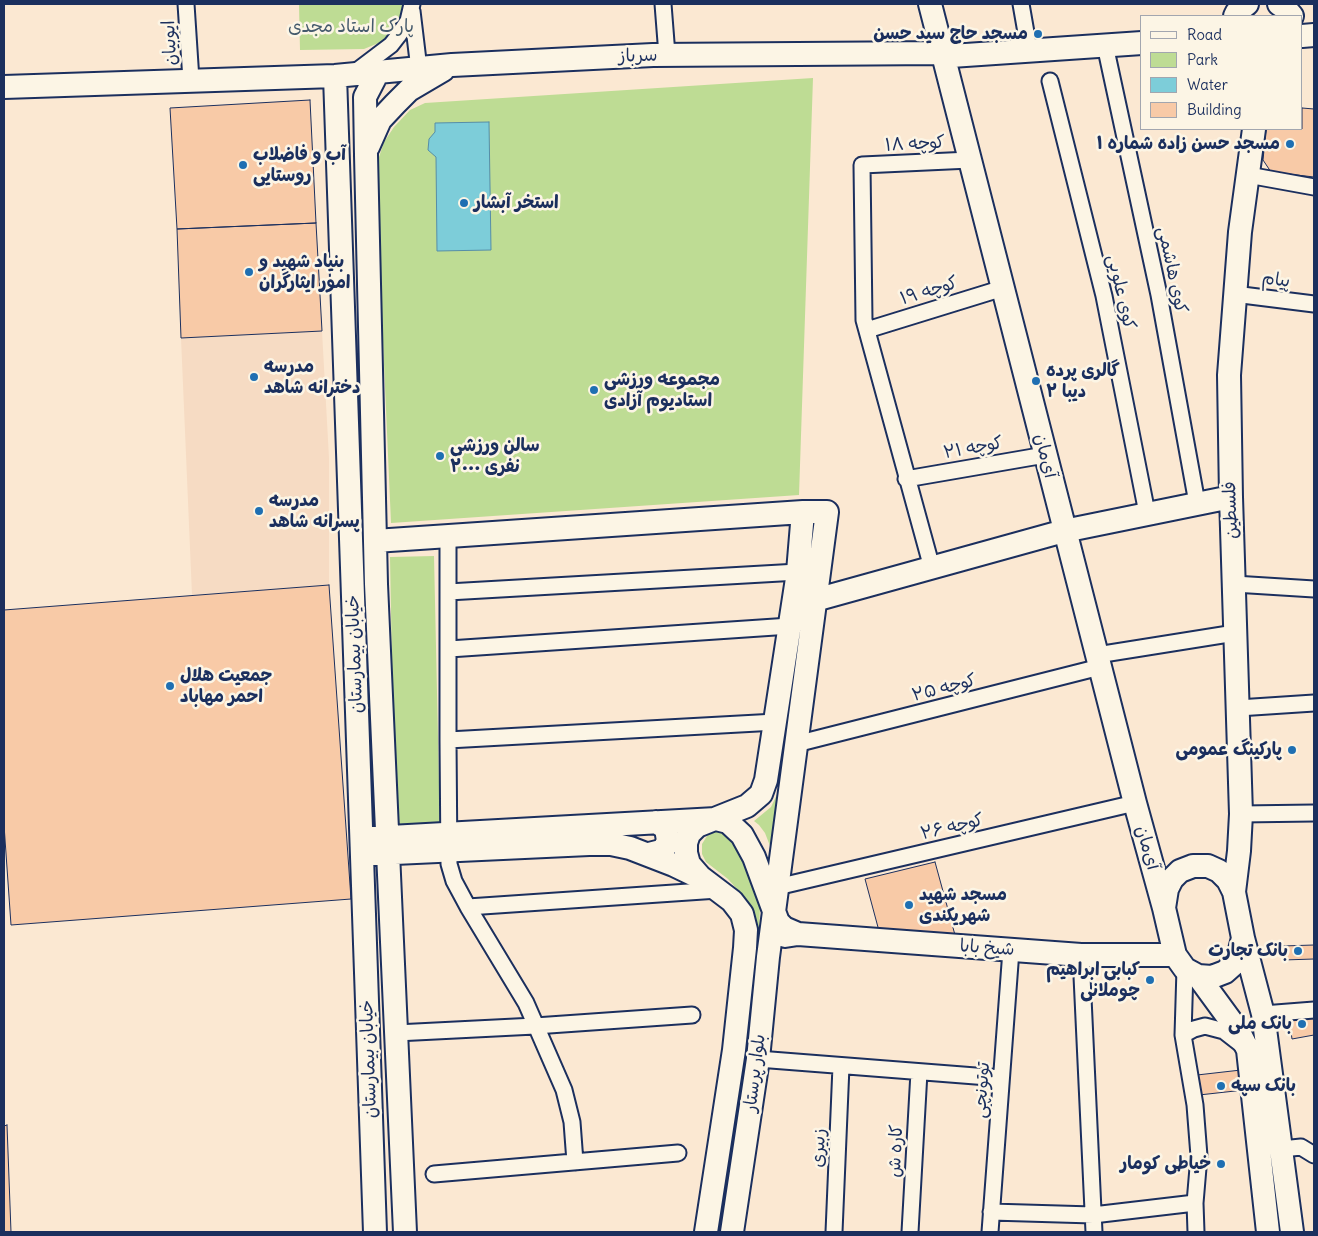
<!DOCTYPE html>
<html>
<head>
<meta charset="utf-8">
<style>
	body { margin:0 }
	#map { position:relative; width:1318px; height:1236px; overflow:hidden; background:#fbe8d2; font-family:Delius,sans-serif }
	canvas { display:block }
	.frame { position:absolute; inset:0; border:5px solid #1b2f5e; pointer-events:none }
	.legend { position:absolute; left:1140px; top:15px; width:162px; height:115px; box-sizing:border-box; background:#fcf5e5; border:1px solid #a2a6af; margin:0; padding:6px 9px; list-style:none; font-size:15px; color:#1b2f5e }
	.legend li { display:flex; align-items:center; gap:10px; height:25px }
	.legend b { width:25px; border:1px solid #a2a6af }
</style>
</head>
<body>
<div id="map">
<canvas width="1318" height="1236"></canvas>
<div class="frame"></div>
<ul class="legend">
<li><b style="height:6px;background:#fcf5e5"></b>Road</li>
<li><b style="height:14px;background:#bedc94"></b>Park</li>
<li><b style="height:14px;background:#7dcdd9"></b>Water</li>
<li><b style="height:14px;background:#f8caa7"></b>Building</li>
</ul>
</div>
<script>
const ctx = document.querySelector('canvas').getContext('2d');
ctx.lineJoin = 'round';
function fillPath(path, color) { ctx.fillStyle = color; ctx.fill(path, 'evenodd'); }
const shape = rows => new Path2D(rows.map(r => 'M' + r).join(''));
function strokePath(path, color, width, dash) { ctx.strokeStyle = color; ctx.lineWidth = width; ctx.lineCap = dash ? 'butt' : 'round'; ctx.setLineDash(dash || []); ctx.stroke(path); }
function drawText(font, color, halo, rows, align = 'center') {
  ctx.font = font + ' Delius,"Playpen Sans Arabic",sans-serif'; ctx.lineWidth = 5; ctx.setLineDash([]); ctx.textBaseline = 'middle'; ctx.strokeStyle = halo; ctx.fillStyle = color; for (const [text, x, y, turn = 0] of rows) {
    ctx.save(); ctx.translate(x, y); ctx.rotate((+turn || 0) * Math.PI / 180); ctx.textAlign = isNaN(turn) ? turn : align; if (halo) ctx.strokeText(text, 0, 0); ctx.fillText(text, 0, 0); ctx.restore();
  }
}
const built = shape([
	[322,331,329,458,329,585,192,595,181,338]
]);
const green = shape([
	[299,4,403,4,398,22,391,33,381,42,364,49,300,50],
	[813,78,799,495,391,523,377,205,377,163,384,142,394,127,410,110,425,103],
	[434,556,440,828,395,831,390,557],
	[781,786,772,851,765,833,759,825,754,821,771,807],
	[716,831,729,832,737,839,760,906,759,932,755,954,754,924,745,898,728,879,706,862,702,854,702,844,707,836]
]);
const water = shape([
	[489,122,491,250,437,251,436,157,428,150,429,139,435,132,435,123,489,122]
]);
const building = shape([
	[310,100,316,223,177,229,170,108,310,100],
	[1302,108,1314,109,1314,177,1271,172,1263,160,1266,129,1302,129,1302,108],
	[316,223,322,331,181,338,177,229,316,223],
	[329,585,351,899,11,925,4,825,4,610,329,585],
	[935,862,955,935,879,931,865,879,935,862],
	[1314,945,1314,959,1283,960,1282,946,1314,945],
	[1314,1015,1314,1035,1292,1039,1289,1018,1314,1015],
	[1241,1070,1244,1090,1199,1095,1197,1075,1241,1070],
	[7,1125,11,1232,4,1232,4,1126,7,1125]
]);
const street = shape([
	[186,4,191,80],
	[663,4,667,55],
	[1021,4,1028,44],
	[412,11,419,69],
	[1105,45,1159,295,1197,503],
	[354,73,391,45,398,36,408,21,412,4],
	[1050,81,1104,296,1147,513],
	[1248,175,1314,187],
	[1234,294,1314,304],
	[867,330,1003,288],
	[906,479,1045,455],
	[448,536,448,740],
	[932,568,864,320,862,165,970,160],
	[1234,584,1314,589],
	[448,592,798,572],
	[449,649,790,626],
	[1097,655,1235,633],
	[1238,708,1314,703],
	[796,744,1100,667],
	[1241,814,1314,813],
	[777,887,1135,803],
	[468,907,718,890],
	[1081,955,1094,1232],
	[1185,969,1183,1035,1195,1105,1199,1156,1195,1203,1196,1232],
	[1263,1014,1314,1010],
	[396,1033,535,1026,692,1015],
	[1183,1035,1194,1029,1205,1026,1224,1031,1242,1045],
	[758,1059,1001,1078],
	[1282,1149,1301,1147,1314,1155],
	[575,1162,572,1122,564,1090,526,1003,468,907,454,881,449,864,448,740,776,722],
	[434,1174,678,1153],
	[991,1212,1093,1215,1195,1203],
	[834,1232,841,1066],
	[910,1232,919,1072],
	[990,1232,1011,950]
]);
const secondary = shape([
	[930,4,1135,803,1164,908],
	[1279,4,1285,8,1292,16],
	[1235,16,1237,12,1247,4],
	[1302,36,1314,35],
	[378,72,365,97,366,155,376,584,405,1232],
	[335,76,375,1232],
	[4,87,335,76,452,65,653,55,942,53,951,56,1142,43],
	[368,147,380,120,395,104,409,90,443,70],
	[375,541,803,512,827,512,768,957,758,1059,732,1232],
	[794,599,815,600,1064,531,1231,497],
	[372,838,716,819,728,822,742,835,754,857,778,922,784,928,798,934],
	[373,854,589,844,611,844,630,848,674,865,703,879,732,901,742,914,746,930,745,948,734,1050,706,1232],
	[649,854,661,851,665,847,668,841,666,828,656,822],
	[1193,866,1208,866,1219,871,1228,880,1234,892,1243,938,1239,954,1234,964,1225,972,1212,977,1198,976,1185,969,1175,955,1164,908,1167,889,1172,879,1180,871,1193,866],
	[702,879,689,864,686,853,686,843,689,834,697,826,747,806,761,794,766,780,798,572,803,512],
	[1234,892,1239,851,1241,814,1231,497,1229,375,1240,232,1254,129],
	[785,936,798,934,1081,955,1175,955],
	[1243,938,1263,1014,1292,1232],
	[1198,976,1239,1032,1248,1050,1268,1232]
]);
const markers = [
	[1038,34,5,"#1f6fb2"],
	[1290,144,5,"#1f6fb2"],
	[243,165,5,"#1f6fb2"],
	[464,203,5,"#1f6fb2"],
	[249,272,5,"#1f6fb2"],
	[254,377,5,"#1f6fb2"],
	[1036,381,5,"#1f6fb2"],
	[594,390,5,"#1f6fb2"],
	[440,456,5,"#1f6fb2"],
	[259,511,5,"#1f6fb2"],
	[170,686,5,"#1f6fb2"],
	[1292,750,5,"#1f6fb2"],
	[909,905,5,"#1f6fb2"],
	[1298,951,5,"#1f6fb2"],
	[1150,980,5,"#1f6fb2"],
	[1302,1024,5,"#1f6fb2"],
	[1221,1086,5,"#1f6fb2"],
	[1221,1164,5,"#1f6fb2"]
];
const parkNames = [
	["پارک استاد مجدی",351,27]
];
const poiNames = [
	["مسجد حاج سید حسن",1028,34,"right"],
	["مسجد حسن زاده شماره ۱",1280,144,"right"],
	["آب و فاضلاب",253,155],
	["روستایی",253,176],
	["استخر آبشار",474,203],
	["بنیاد شهید و",259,262],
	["امور ایثارگران",259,283],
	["مدرسه",264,367],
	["دخترانه شاهد",264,388],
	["گالری پرده",1046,371],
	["دیبا ۲",1046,392],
	["مجموعه ورزشی",604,380],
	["استادیوم آزادی",604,401],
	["سالن ورزشی",450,446],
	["۲۰۰۰ نفری",450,467],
	["مدرسه",269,501],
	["پسرانه شاهد",269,522],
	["جمعیت هلال",180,676],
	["احمر مهاباد",180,697],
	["پارکینگ عمومی",1282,750,"right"],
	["مسجد شهید",919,895],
	["شهریکندی",919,916],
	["بانک تجارت",1288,951,"right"],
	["کبابی ابراهیم",1140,970,"right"],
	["چوملانی",1140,991,"right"],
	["بانک ملی",1292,1024,"right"],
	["بانک سپه",1231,1086],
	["خیاطی کومار",1211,1164,"right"]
];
const streetNames = [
	["ایوبیان",170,43,-93],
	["سرباز",638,56,-2],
	["کوچه ۱۸",915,144,-3],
	["کوی هاشمی",1172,270,78],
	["پیام",1276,280,7],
	["کوچه ۱۹",929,291,-17],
	["کوی علویی",1121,292,77],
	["کوچه ۲۱",973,448,-10],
	["آی‌مان",1045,456,76],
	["فلسطین",1231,510,-92],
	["خیابان بیمارستان",355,654,-92],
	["کوچه ۲۵",944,688,-14],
	["کوچه ۲۶",952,827,-13],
	["آی‌مان",1147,848,74],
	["شیخ بابا",987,948,4],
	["خیابان بیمارستان",369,1059,-92],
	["بلوار پرستار",755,1073,-83],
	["توتونچی",982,1090,-86],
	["زبیری",819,1148,-87],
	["کاره ش",896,1151,-87]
];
fillPath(built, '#f6dbc3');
fillPath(green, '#bedc94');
fillPath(water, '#7dcdd9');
strokePath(water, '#568ea8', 1);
fillPath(building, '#f8caa7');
strokePath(building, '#1b2f5e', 1);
strokePath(street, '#1b2f5e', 19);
strokePath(secondary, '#1b2f5e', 26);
strokePath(street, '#fcf5e5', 15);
strokePath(secondary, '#fcf5e5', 22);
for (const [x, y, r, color] of markers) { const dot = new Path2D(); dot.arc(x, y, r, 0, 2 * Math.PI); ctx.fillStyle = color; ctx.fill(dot); strokePath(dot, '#fcf5e5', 2); }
drawText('18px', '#445a6c', '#fcf5e5', parkNames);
drawText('bold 18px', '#1b2f5e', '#fcf5e5', poiNames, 'left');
drawText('18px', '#1b2f5e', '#fcf5e5', streetNames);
</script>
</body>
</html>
